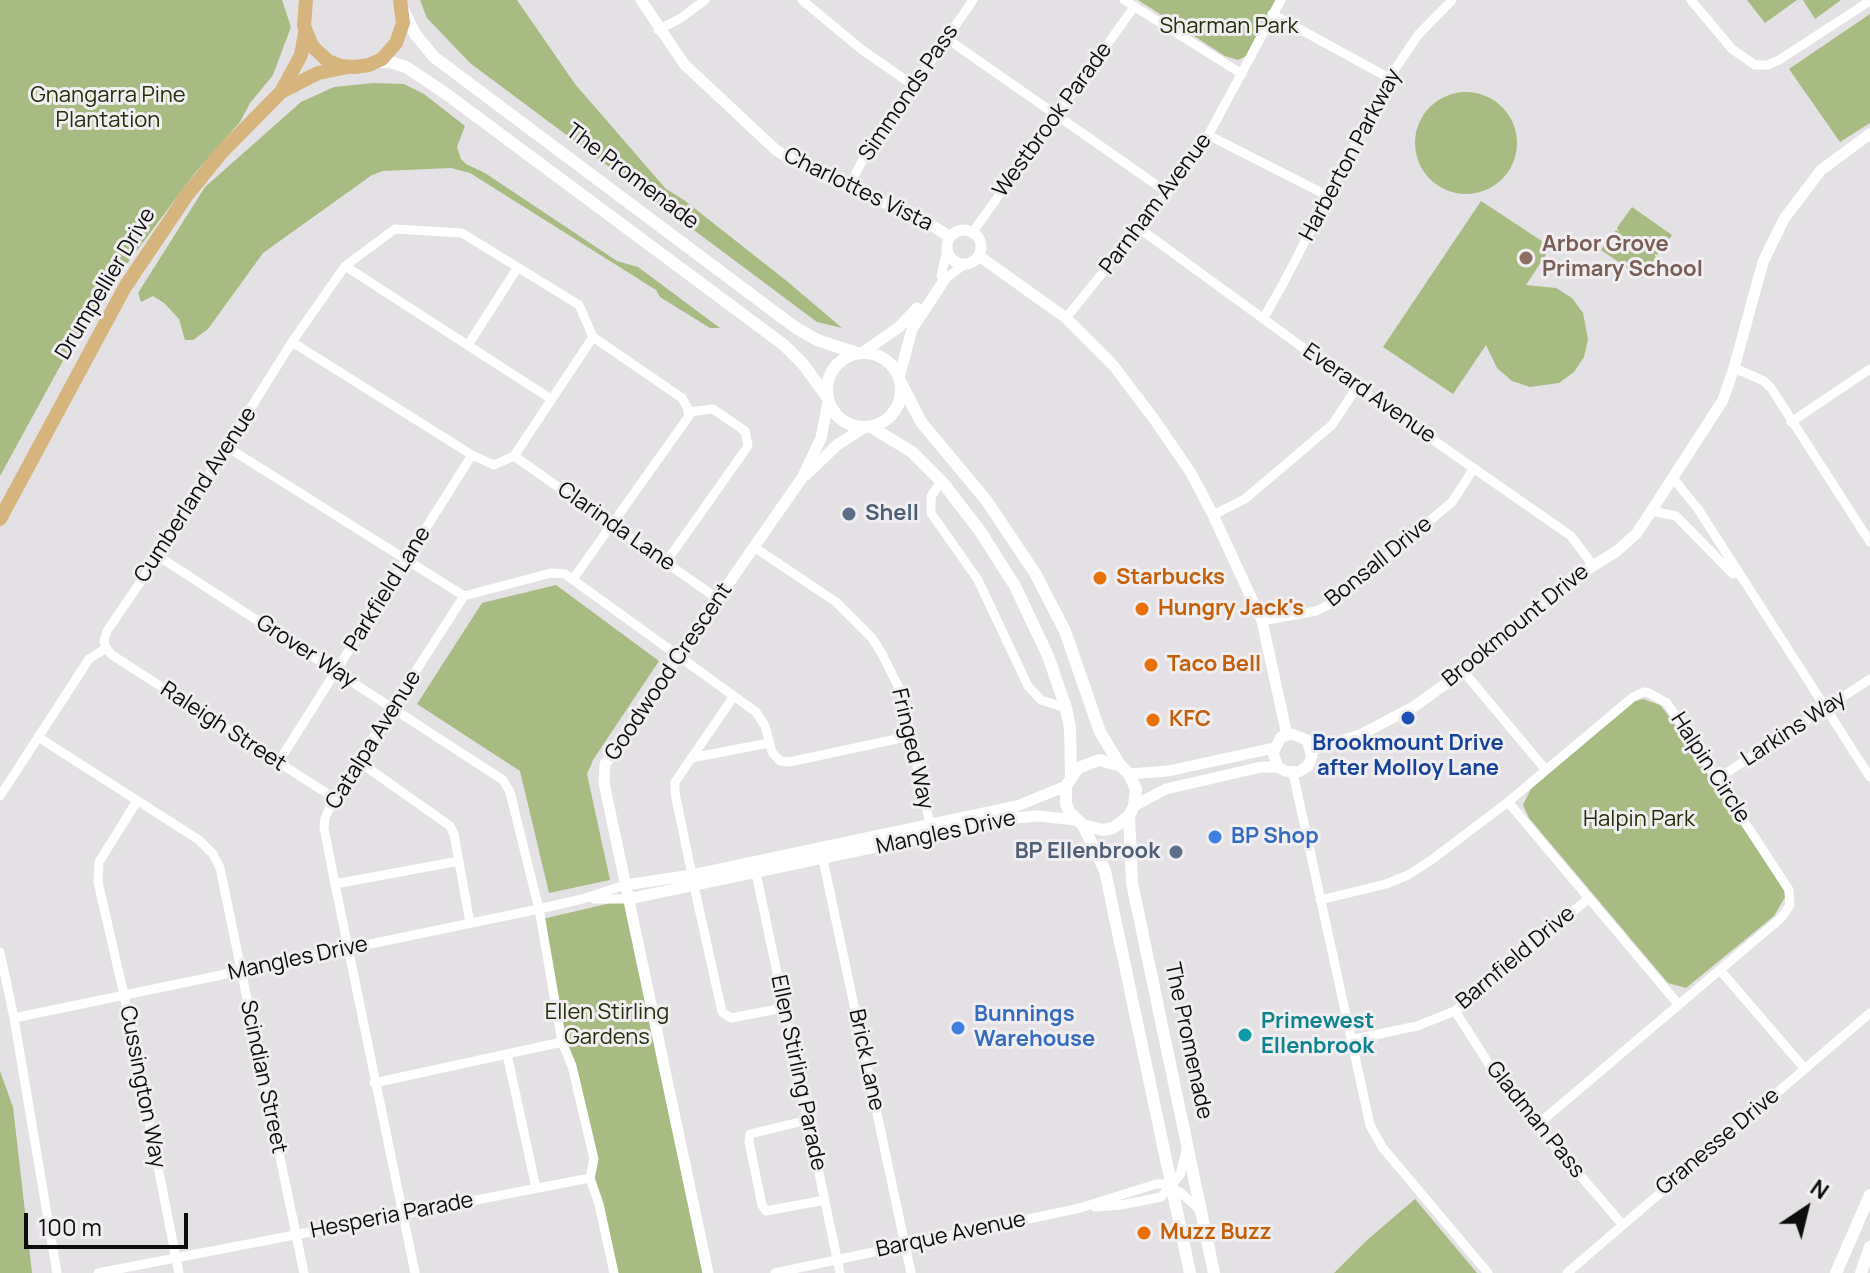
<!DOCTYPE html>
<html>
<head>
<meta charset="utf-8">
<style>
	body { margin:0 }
	#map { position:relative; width:1870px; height:1273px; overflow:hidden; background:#e4e1e4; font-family:Manrope,sans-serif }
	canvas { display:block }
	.north { position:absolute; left:1766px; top:1169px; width:80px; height:80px; -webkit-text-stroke:6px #f1eef1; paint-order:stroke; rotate:35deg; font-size:22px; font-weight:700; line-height:32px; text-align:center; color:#0d0d0e }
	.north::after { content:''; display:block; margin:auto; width:28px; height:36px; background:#0d0d0e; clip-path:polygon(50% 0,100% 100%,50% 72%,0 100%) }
	.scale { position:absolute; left:24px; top:1213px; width:164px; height:36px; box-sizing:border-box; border:4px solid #0d0d0e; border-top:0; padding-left:10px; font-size:24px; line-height:28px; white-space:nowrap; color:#0d0d0e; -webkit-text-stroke:6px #f1eef1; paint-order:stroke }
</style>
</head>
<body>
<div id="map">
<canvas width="1870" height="1273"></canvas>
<div class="north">N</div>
<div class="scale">100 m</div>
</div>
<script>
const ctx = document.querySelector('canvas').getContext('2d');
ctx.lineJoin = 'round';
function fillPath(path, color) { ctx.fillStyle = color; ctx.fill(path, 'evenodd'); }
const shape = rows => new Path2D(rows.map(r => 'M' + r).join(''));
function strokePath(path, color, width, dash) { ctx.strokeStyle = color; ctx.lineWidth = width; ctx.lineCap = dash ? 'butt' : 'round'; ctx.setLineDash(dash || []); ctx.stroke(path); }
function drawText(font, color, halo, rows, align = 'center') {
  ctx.font = font + ' Manrope,sans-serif'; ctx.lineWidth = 6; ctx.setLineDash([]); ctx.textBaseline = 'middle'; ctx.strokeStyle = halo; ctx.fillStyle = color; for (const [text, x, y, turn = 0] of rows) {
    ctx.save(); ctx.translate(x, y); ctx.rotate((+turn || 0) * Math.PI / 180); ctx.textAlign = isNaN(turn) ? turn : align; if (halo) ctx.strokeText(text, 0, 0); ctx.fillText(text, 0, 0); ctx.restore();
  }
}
const green = shape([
	[0,0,282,0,291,27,273,75,250,103,240,122,195,173,87,317,0,476],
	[420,0,517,0,575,84,666,189,684,200,788,282,842,328,817,322,470,63,427,18],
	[1138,0,1275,0,1246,56,1238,60,1225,56],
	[1747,0,1797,0,1765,23],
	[1803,0,1841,0,1815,19],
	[1870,14,1870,123,1840,142,1789,69],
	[373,83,404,84,424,94,465,126,457,147,461,159,466,164,485,173,617,261,638,267,720,328,710,328,660,297,656,290,470,173,451,168,383,171,372,175,263,253,208,329,193,340,185,340,179,319,164,303,153,296,141,302,138,293,205,187,301,102,334,87],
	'1415 143a51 51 0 1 1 102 0a51 51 0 1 1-102 0Z',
	[1481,201,1551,247,1526,285,1556,288,1572,298,1583,313,1588,339,1584,357,1574,372,1559,383,1530,387,1512,381,1497,368,1486,345,1453,394,1383,347],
	[1632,207,1672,235,1657,255,1654,254,1656,257,1642,278,1601,250,1616,230,1619,232,1617,228],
	[556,585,659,661,593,760,587,774,610,880,549,893,520,771,417,704,482,603],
	[1643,699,1660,705,1668,715,1784,889,1785,897,1774,916,1686,988,1668,983,1529,818,1523,805,1531,789,1632,702],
	[628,899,708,1273,614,1273,590,1178,594,1168,538,920],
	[0,1071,13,1107,32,1273,0,1273],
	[1415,1199,1477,1273,1334,1273,1366,1241]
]);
const minor = shape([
	[802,0,861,49,914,86],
	[1124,0,1242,74],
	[1691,0,1732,49,1755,65,1767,65,1779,60,1870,1],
	[1272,14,1389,78],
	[658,30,681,18,705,0],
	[946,38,1168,193],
	[1210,136,1328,196],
	[849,187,861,163,973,0],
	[1140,229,1357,387,1571,536,1592,564],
	[972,233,1134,7],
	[345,266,551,399],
	[941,276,947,250],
	[945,279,965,264],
	[1066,318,1197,156,1281,0],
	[1263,319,1283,284,1389,78,1418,35,1452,0],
	[292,342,472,455,494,465,514,456,593,337],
	[468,345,518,267],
	[1734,368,1764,381,1771,388,1870,542],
	[1791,422,1870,369],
	[227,447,464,596],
	[514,456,718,599],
	[1673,478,1698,509,1870,777],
	[941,481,931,497,931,513,978,580,1028,686,1041,700,1066,708],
	[1652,511,1676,516,1733,574],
	[1213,515,1245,499,1332,425,1357,387],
	[754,547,836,602,872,638,882,654,901,692,930,824],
	[158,556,503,780,510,792,539,909,562,1042,374,1083],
	[666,562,748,446,745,431,713,409,688,412],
	[1262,621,1316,611,1332,603,1452,502,1474,468],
	[1463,671,1546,770],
	[38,737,199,840,213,854,220,868,304,1273],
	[691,758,769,743],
	[358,761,450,826,454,834,470,923],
	[278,763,472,455],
	[1293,773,1370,1125,1382,1147,1488,1273],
	[1717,779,1870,679],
	[0,796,89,659,106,648],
	[334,798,112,655,106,648,104,641,107,631,158,556,292,342,345,266,395,229,462,233,579,305,593,337,682,398,687,407,689,416,573,579],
	[137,801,99,862,98,882,124,995,179,1273],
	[1508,802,1678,1004],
	[822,855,911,1273],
	[756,873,840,1273],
	[692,875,675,793,675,782,734,696],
	[335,884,459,861],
	[694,886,722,1012,731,1018,783,1008],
	[594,899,628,899],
	[1320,900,1386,884,1408,875,1430,861,1508,802,1633,697,1644,692,1649,693,1667,703,1789,890,1790,905,1781,918,1537,1125],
	[0,952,14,1018,57,1273],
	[1720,970,1805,1069],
	[1455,1011,1503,1086,1622,1224],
	[14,1018,539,909,582,899,625,885],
	[1350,1040,1417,1026,1455,1011,1589,898],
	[562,1042,572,1066,594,1159,590,1178],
	[507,1054,536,1188],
	[808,1120,750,1134,749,1142,762,1205,766,1211,825,1200],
	[1095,1207,1121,1205,1161,1197,1180,1175,1186,1151],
	[98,1273,590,1178,599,1204,614,1273],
	[415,1273,335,884,324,828,325,818,334,798,464,596,551,573,565,574,756,712,765,726,772,752,780,761,789,762,911,736],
	[775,1273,1080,1208,1156,1184,1165,1184,1181,1193,1200,1210],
	[1567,1273,1870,1013]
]);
const tertiary = shape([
	[641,0,684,64,777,151,815,173,922,219,950,237],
	'947 247a17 17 0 1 1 34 0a17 17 0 1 1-34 0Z',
	[979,256,1066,318,1113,365,1154,419,1191,473,1213,515,1262,621,1287,735],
	[862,353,899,327,917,308],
	[899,378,912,329,945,279],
	[806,475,837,445,865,427],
	[1312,750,1360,735,1415,706,1463,671,1564,584,1617,551,1637,533,1723,400,1734,368,1763,262,1784,219,1821,170,1870,134],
	[1129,774,1168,771,1274,748],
	[1134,806,1166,789,1261,767,1278,767,1285,771,1298,772,1308,766,1312,756,1307,740,1292,734,1281,737,1273,753,1278,767],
	[625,885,692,875,1017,806,1066,786],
	[628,899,1014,818,1038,816,1076,820],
	[708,1273,604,783,605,764,678,656,802,478,821,438,828,402]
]);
const secondary = shape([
	[404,11,415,34,434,57,796,328,817,340,857,353],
	[376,62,390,62,406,67,445,93,784,345,803,364,827,397],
	'827 390a37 37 0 1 1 74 0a37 37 0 1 1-74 0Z',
	[901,383,921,422,986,500,1035,573,1065,631,1100,732,1120,765],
	[871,427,912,452,943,483,980,531,1015,586,1048,656,1066,708,1070,728,1071,776],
	[1129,816,1132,883,1214,1273],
	[1083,825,1103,830,1113,828,1129,816,1134,806,1136,789,1129,774,1121,766,1099,760,1078,768,1066,786,1066,804,1070,813,1083,825,1105,871,1190,1273],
	[1836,1273,1870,1195],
	[1861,1273,1870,1247]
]);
const primary = shape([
	[306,0,304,26,312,46,328,61,341,66,355,67,369,65,382,59,396,43,403,23,400,0],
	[281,92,301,55,305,33],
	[0,519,125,287,187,195,222,152,281,92,318,73,348,67]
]);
const markers = [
	[1526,258,8,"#8d6e63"],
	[849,514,8,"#5c6f8a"],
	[1100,578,8,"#e8710a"],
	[1142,609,8,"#e8710a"],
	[1151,665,8,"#e8710a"],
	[1408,718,8,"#1a4fb4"],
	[1153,720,8,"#e8710a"],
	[1215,837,8,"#3f7fe0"],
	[1176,852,8,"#5c6f8a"],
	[958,1028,8,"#3f7fe0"],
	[1245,1035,8,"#0f9aa8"],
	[1144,1233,8,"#e8710a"]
];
const parkNames = [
	["Sharman Park",1229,27],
	["Gnangarra Pine",108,96],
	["Plantation",108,121],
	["Halpin Park",1639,820],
	["Ellen Stirling",607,1013],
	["Gardens",607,1038]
];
const streetNames = [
	["Simmonds Pass",909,93,-56],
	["Westbrook Parade",1053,120,-54],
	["Harberton Parkway",1351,155,-62],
	["The Promenade",632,177,37],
	["Charlottes Vista",858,190,26],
	["Parnham Avenue",1156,204,-53],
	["Drumpellier Drive",106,284,-59],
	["Everard Avenue",1369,394,35],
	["Cumberland Avenue",196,495,-57],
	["Clarinda Lane",616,527,35],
	["Bonsall Drive",1379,562,-39],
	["Parkfield Lane",388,589,-58],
	["Brookmount Drive",1516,626,-39],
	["Grover Way",306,652,33],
	["Goodwood Crescent",669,672,-56],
	["Raleigh Street",223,727,33],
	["Larkins Way",1794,729,-33],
	["Catalpa Avenue",374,740,-58],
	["Fringed Way",912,749,77],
	["Halpin Circle",1710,768,57],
	["Mangles Drive",946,833,-12],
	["Barnfield Drive",1516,958,-40],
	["Mangles Drive",298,959,-12],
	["The Promenade",1188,1041,78],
	["Brick Lane",866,1060,78],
	["Ellen Stirling Parade",798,1073,78],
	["Scindian Street",263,1077,78],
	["Cussington Way",142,1087,79],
	["Gladman Pass",1535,1120,51],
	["Granesse Drive",1718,1142,-40],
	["Hesperia Parade",392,1216,-11],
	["Barque Avenue",951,1235,-12]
];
const educationNames = [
	["Arbor Grove",1542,245],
	["Primary School",1542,270]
];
const serviceNames = [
	["Shell",865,514],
	["BP Ellenbrook",1160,852,"right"]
];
const foodNames = [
	["Starbucks",1116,578],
	["Hungry Jack's",1158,609],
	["Taco Bell",1167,665],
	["KFC",1169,720],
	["Muzz Buzz",1160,1233]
];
const transitNames = [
	["Brookmount Drive",1408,744],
	["after Molloy Lane",1408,769]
];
const shopNames = [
	["BP Shop",1231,837],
	["Bunnings",974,1015],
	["Warehouse",974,1040]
];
const cultureNames = [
	["Primewest",1261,1022],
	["Ellenbrook",1261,1047]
];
fillPath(green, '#a8bb82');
strokePath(minor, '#fff', 9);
strokePath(tertiary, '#fff', 11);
strokePath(secondary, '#fff', 12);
strokePath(primary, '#d6b47d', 14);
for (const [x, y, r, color] of markers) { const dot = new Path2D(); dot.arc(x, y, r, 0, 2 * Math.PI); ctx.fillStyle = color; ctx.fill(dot); strokePath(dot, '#f1eef1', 3); }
drawText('22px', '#242e08', '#f1eef1', parkNames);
drawText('22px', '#0d0d0e', '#f1eef1', streetNames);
drawText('bold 22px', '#785e54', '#f1eef1', educationNames, 'left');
drawText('bold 22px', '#4e5e75', '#f1eef1', serviceNames, 'left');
drawText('bold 22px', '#c56008', '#f1eef1', foodNames, 'left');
drawText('bold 22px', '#164399', '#f1eef1', transitNames);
drawText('bold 22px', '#366cbe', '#f1eef1', shopNames, 'left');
drawText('bold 22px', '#0d838f', '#f1eef1', cultureNames, 'left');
</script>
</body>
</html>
